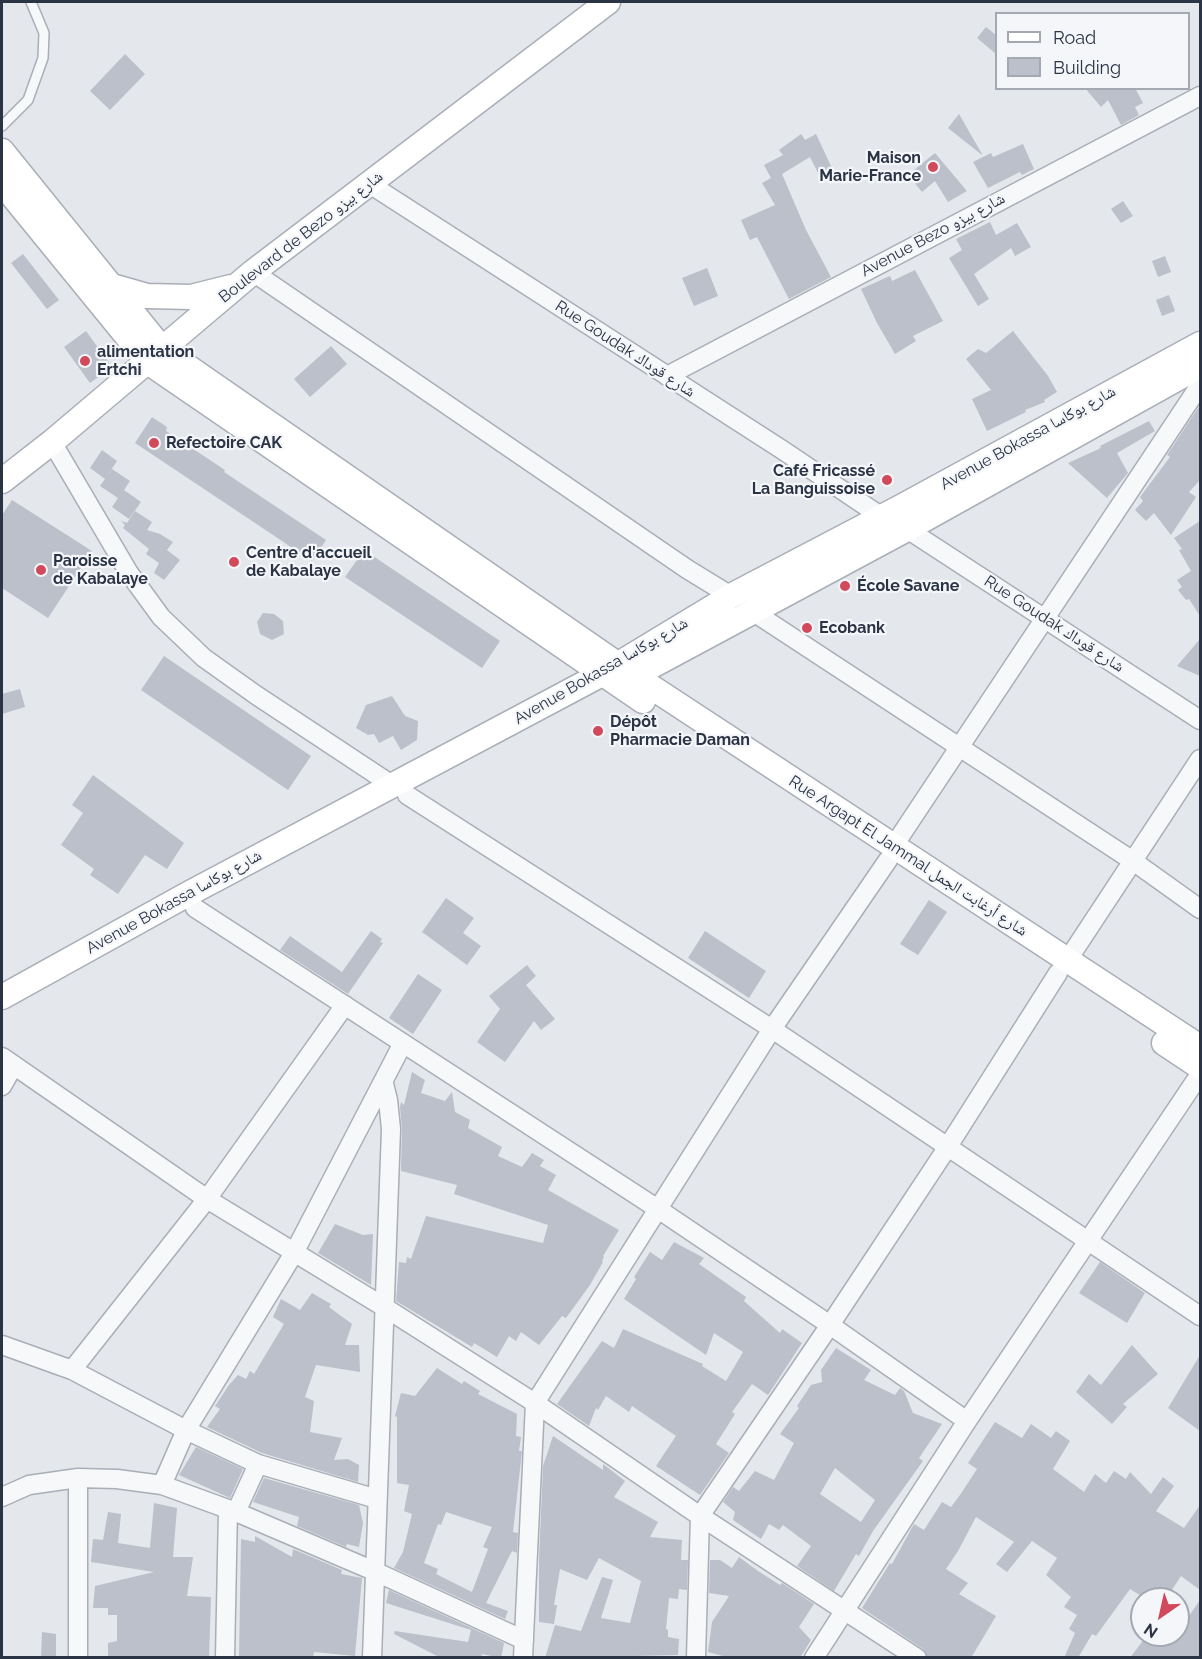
<!DOCTYPE html>
<html>
<head>
<meta charset="utf-8">
<style>
	body { margin:0 }
	#map { position:relative; width:1202px; height:1659px; overflow:hidden; background:#e4e7ec; font-family:Raleway,sans-serif }
	canvas { display:block }
	.frame { position:absolute; inset:0; border:3px solid #2b3445; pointer-events:none }
	.legend { position:absolute; left:995px; top:12px; width:195px; height:78px; box-sizing:border-box; background:#f4f6f9; border:2px solid #a4a8b1; margin:0; padding:8px 10px; list-style:none; font-size:18px; color:#2b3445 }
	.legend li { display:flex; align-items:center; gap:12px; height:30px }
	.legend b { width:30px; border:2px solid #a4a8b1 }
	.north { position:absolute; left:1130px; top:1587px; width:60px; height:60px; box-sizing:border-box; background:#f4f6f9; border:2px solid #a4a8b1; border-radius:50%; rotate:214deg; font-size:16px; font-weight:700; line-height:24px; text-align:center; color:#2b3445 }
	.north::after { content:''; display:block; margin:auto; width:21px; height:27px; background:#d1495b; clip-path:polygon(50% 0,100% 100%,50% 72%,0 100%) }
</style>
</head>
<body>
<div id="map">
<canvas width="1202" height="1659"></canvas>
<div class="frame"></div>
<ul class="legend">
<li><b style="height:8px;background:#fff"></b>Road</li>
<li><b style="height:16px;background:#bbc0ca"></b>Building</li>
</ul>
<div class="north">N</div>
</div>
<script>
const ctx = document.querySelector('canvas').getContext('2d');
ctx.lineJoin = 'round';
function fillPath(path, color) { ctx.fillStyle = color; ctx.fill(path, 'evenodd'); }
const shape = rows => new Path2D(rows.map(r => 'M' + r).join(''));
function strokePath(path, color, width, dash) { ctx.strokeStyle = color; ctx.lineWidth = width; ctx.lineCap = dash ? 'butt' : 'round'; ctx.setLineDash(dash || []); ctx.stroke(path); }
function drawText(font, color, halo, rows, align = 'center') {
  ctx.font = font + ' Raleway,"Noto Naskh Arabic",sans-serif'; ctx.lineWidth = 4.5; ctx.setLineDash([]); ctx.textBaseline = 'middle'; ctx.strokeStyle = halo; ctx.fillStyle = color; for (const [text, x, y, turn = 0] of rows) {
    ctx.save(); ctx.translate(x, y); ctx.rotate((+turn || 0) * Math.PI / 180); ctx.textAlign = isNaN(turn) ? turn : align; if (halo) ctx.strokeText(text, 0, 0); ctx.fillText(text, 0, 0); ctx.restore();
  }
}
const building = shape([
	[986,27,996,35,996,54,977,38],
	[125,54,145,74,110,110,90,91],
	[1085,88,1135,88,1143,103,1135,107,1139,115,1121,125,1108,100,1101,107],
	[959,114,982,154,982,155,948,128],
	[801,134,805,140,816,134,832,168,819,175,810,157,782,174,806,230,831,277,789,299,757,237,750,240,741,220,775,205,762,183,771,178,764,165,783,155,779,150],
	[1023,144,1034,169,1022,175,1020,172,988,188,973,162,991,153,993,157],
	[935,153,967,191,948,202,935,181,922,192,908,175],
	[1123,201,1133,216,1121,223,1111,209],
	[990,222,996,235,1017,223,1031,247,1015,256,1011,248,974,274,989,299,978,306,949,258,962,250,956,239],
	[23,254,59,300,47,309,11,263],
	[1165,256,1171,272,1158,277,1152,261],
	[707,268,718,296,694,306,682,278],
	[915,270,943,321,913,336,916,341,895,354,877,323,861,289,890,276,892,281],
	[1169,295,1175,311,1162,316,1156,300],
	[86,331,112,367,90,383,64,347],
	[1013,331,1048,376,1057,392,1044,400,1045,402,1025,410,1026,412,987,431,972,399,991,390,966,359,978,349,986,353],
	[331,346,347,364,310,397,294,379],
	[1200,405,1200,480,1189,492,1196,497,1171,535,1154,513,1146,521,1135,510,1143,501,1140,497,1170,457,1167,455],
	[152,417,167,427,166,431,225,470,224,472,326,540,312,561,135,443],
	[1149,421,1155,431,1117,453,1128,473,1107,498,1068,463,1101,448,1100,446],
	[102,450,117,461,105,479,90,468],
	[112,469,130,481,124,490,141,502,129,519,112,507,118,498,100,486],
	[12,500,92,551,48,618,2,588,2,515],
	[135,511,152,522,147,530,160,534,173,542,167,550,180,560,164,580,154,573,159,563,146,554,149,549,123,528,125,525,121,521,127,523],
	[1200,521,1200,616,1189,599,1186,600,1178,590,1182,587,1177,580,1191,571,1179,550,1182,549,1174,538],
	[364,550,500,641,482,668,345,577],
	[263,613,274,614,283,621,284,634,272,640,260,634,257,622],
	[1200,639,1200,676,1177,666],
	[164,656,311,756,288,790,141,690],
	[20,689,25,707,2,714,2,694],
	[392,696,405,716,418,721,417,740,401,750,393,736,379,743,374,734,368,735,356,728,366,705],
	[93,775,184,843,167,869,145,855,118,894,90,875,94,869,61,845,83,813,72,805],
	[446,898,474,918,463,933,481,946,467,965,422,932],
	[929,900,947,912,918,955,900,944],
	[371,931,382,939,380,942,383,943,348,994,280,950,290,936,342,972],
	[705,931,766,971,749,998,688,958],
	[527,965,536,976,526,985,555,1019,541,1030,534,1021,505,1062,477,1042,500,1009,489,996],
	[418,974,442,990,413,1034,389,1018],
	[412,1072,425,1080,421,1093,445,1101,452,1092,455,1112,470,1120,468,1128,502,1147,498,1156,522,1167,532,1153,544,1160,540,1166,556,1175,548,1190,619,1230,603,1256,604,1257,602,1261,603,1262,590,1285,566,1318,562,1316,539,1345,521,1332,516,1341,509,1336,497,1357,474,1343,472,1347,396,1301,399,1262,406,1263,407,1257,411,1259,426,1216,543,1243,548,1225,454,1194,457,1185,401,1171,402,1129,400,1107,401,1102,404,1105],
	[335,1224,363,1235,373,1234,371,1285,318,1253],
	[674,1242,704,1258,699,1264,746,1297,744,1301,780,1333,782,1329,802,1343,768,1395,752,1384,732,1412,735,1414,716,1444,729,1453,700,1495,656,1466,676,1436,632,1406,629,1412,606,1396,598,1410,596,1408,589,1426,557,1404,602,1341,614,1348,623,1329,703,1364,702,1366,726,1381,743,1352,714,1333,706,1355,624,1299,636,1279,634,1277,650,1252,662,1260],
	[1100,1262,1145,1293,1127,1323,1079,1293],
	[312,1293,331,1304,329,1307,352,1324,345,1345,359,1345,360,1372,316,1365,305,1397,314,1401,310,1432,342,1438,334,1460,348,1459,359,1465,358,1482,262,1453,207,1427,220,1409,215,1406,229,1385,238,1375,246,1379,250,1371,254,1374,284,1324,273,1317,281,1299,300,1310],
	[1132,1345,1158,1374,1123,1404,1127,1407,1112,1424,1076,1392,1089,1374,1101,1385],
	[836,1348,871,1370,864,1380,895,1395,900,1388,904,1391,913,1413,942,1424,919,1458,923,1461,873,1531,859,1556,856,1554,834,1591,797,1566,811,1546,783,1525,779,1530,769,1524,761,1539,733,1520,735,1512,723,1502,733,1487,739,1491,755,1471,774,1480,794,1443,780,1434,799,1408,797,1406,811,1385,822,1382,821,1370],
	[835,1468,875,1500,861,1522,820,1494],
	[1200,1355,1200,1431,1168,1408],
	[437,1368,462,1384,464,1381,480,1391,478,1394,517,1414,516,1436,521,1437,519,1451,522,1451,513,1532,518,1533,517,1553,512,1551,486,1603,508,1611,505,1619,394,1568,403,1552,412,1514,404,1511,409,1485,397,1483,397,1417,395,1416,401,1393,415,1396],
	[446,1512,492,1527,483,1547,488,1549,472,1592,436,1574,438,1569,424,1563,438,1524,441,1525],
	[995,1422,1022,1438,1031,1424,1051,1438,1056,1431,1070,1441,1053,1469,1084,1492,1095,1474,1106,1483,1114,1471,1126,1479,1130,1472,1151,1494,1163,1477,1174,1486,1156,1511,1184,1528,1200,1505,1200,1590,1181,1576,1166,1599,1146,1599,1130,1589,1096,1636,1092,1634,1078,1658,1064,1658,1075,1633,1069,1629,1077,1615,1064,1607,1071,1597,1046,1575,1057,1558,1032,1541,1007,1572,996,1564,1014,1542,976,1517,958,1551,946,1569,968,1583,959,1594,996,1616,971,1658,928,1658,923,1649,862,1608,890,1563,892,1564,914,1524,924,1530,942,1502,951,1507,960,1495,977,1469,968,1463],
	[553,1436,603,1470,603,1464,625,1481,614,1497,658,1522,650,1537,682,1540,681,1560,688,1560,687,1590,679,1589,678,1599,669,1598,666,1629,668,1630,668,1637,679,1639,678,1655,545,1658,555,1625,581,1631,602,1577,613,1580,601,1618,630,1623,641,1581,599,1558,587,1580,560,1569,554,1605,557,1605,554,1624,539,1622,539,1560,543,1466],
	[196,1447,243,1469,230,1498,179,1475],
	[264,1478,359,1505,363,1523,359,1547,347,1544,346,1547,297,1526,299,1517,253,1502],
	[154,1503,177,1508,173,1557,193,1557,187,1596,211,1597,209,1658,108,1658,108,1643,117,1641,117,1615,108,1615,108,1608,93,1608,95,1586,154,1572,91,1562,93,1539,103,1540,108,1512,121,1514,118,1543,150,1548],
	[255,1536,292,1557,293,1549,342,1570,341,1574,362,1578,355,1656,314,1652,313,1658,239,1658,241,1539,255,1542],
	[739,1557,758,1571,780,1585,782,1583,814,1604,799,1627,811,1640,800,1658,730,1658,708,1652,712,1622,729,1596,709,1593,710,1560,720,1560,732,1568],
	[389,1590,504,1643,501,1658,482,1654,481,1658,441,1658,394,1634,395,1631,468,1642,471,1630,386,1603],
	[1200,1600,1200,1658,1130,1658,1147,1635,1178,1635,1178,1610,1189,1616],
	[42,1632,56,1634,56,1658,41,1658]
]);
const lane = shape([
	[2,126,28,100,43,58,44,33,31,2]
]);
const street = shape([
	[368,183,781,449,882,517],
	[253,272,687,569,731,596],
	[667,376,1200,96],
	[52,442,129,573,161,617,204,658,256,695,392,785],
	[907,529,1200,720],
	[752,611,1133,861,1200,909],
	[407,795,772,1029,1200,1316],
	[893,847,1200,385],
	[195,908,658,1209,830,1325,967,1421],
	[1067,961,1200,759],
	[2,1057,207,1199,384,1307,535,1403,700,1516,917,1658],
	[2,1086,14,1065],
	[2,1345,72,1370,186,1430,258,1464,377,1499],
	[72,1370,207,1199,345,1005],
	[162,1485,186,1430,294,1253,403,1043],
	[2,1497,29,1485,78,1478,117,1479,162,1485,236,1512,374,1571,524,1640],
	[236,1512,258,1464],
	[78,1658,78,1478],
	[225,1658,228,1509],
	[372,1658,391,1129,388,1100,384,1084],
	[523,1658,535,1403,772,1029,888,860],
	[696,1658,700,1516,830,1325,947,1148,1058,973],
	[814,1658,967,1421,1200,1074]
]);
const secondary = shape([
	[2,151,162,349,633,675,1200,1047],
	[2,183,148,362,643,701],
	[112,286,147,296,191,297,231,287],
	[2,481,52,442,253,272,608,2],
	[622,682,907,529,1200,366],
	[2,997,188,894,602,674,731,596,901,507,1200,344],
	[1164,1043,1200,1067]
]);
const markers = [
	[933,167,6,"#d1495b"],
	[85,361,6,"#d1495b"],
	[154,443,6,"#d1495b"],
	[887,480,6,"#d1495b"],
	[234,562,6,"#d1495b"],
	[41,570,6,"#d1495b"],
	[845,586,6,"#d1495b"],
	[807,628,6,"#d1495b"],
	[598,731,6,"#d1495b"]
];
const poiNames = [
	["Maison",921,158,"right"],
	["Marie-France",921,176,"right"],
	["alimentation",97,352],
	["Ertchi",97,370],
	["Refectoire CAK",166,443],
	["Café Fricassé",875,471,"right"],
	["La Banguissoise",875,489,"right"],
	["Centre d'accueil",246,553],
	["de Kabalaye",246,571],
	["Paroisse",53,561],
	["de Kabalaye",53,579],
	["École Savane",857,586],
	["Ecobank",819,628],
	["Dépôt",610,722],
	["Pharmacie Daman",610,740]
];
const streetNames = [
	["Avenue Bezo شارع بيزو",933,235,-28],
	["Boulevard de Bezo شارع بيزو",301,237,-38],
	["Rue Goudak شارع قوداك",625,349,33],
	["Avenue Bokassa شارع بوكاسا",1028,438,-29],
	["Rue Goudak شارع قوداك",1054,624,33],
	["Avenue Bokassa شارع بوكاسا",601,671,-30],
	["Rue Argapt El Jammal شارع أرغابت الجمل",908,856,33],
	["Avenue Bokassa شارع بوكاسا",174,902,-29]
];
fillPath(building, '#bbc0ca');
strokePath(lane, '#a9aeb7', 12);
strokePath(street, '#a9aeb7', 21);
strokePath(secondary, '#a9aeb7', 27);
strokePath(lane, '#f7f8fa', 9);
strokePath(street, '#f7f8fa', 18);
strokePath(secondary, '#fff', 24);
for (const [x, y, r, color] of markers) { const dot = new Path2D(); dot.arc(x, y, r, 0, 2 * Math.PI); ctx.fillStyle = color; ctx.fill(dot); strokePath(dot, '#f4f6f9', 2); }
drawText('bold 16px', '#2b3445', '#f4f6f9', poiNames, 'left');
drawText('16px', '#2b3445', '#f4f6f9', streetNames);
</script>
</body>
</html>
